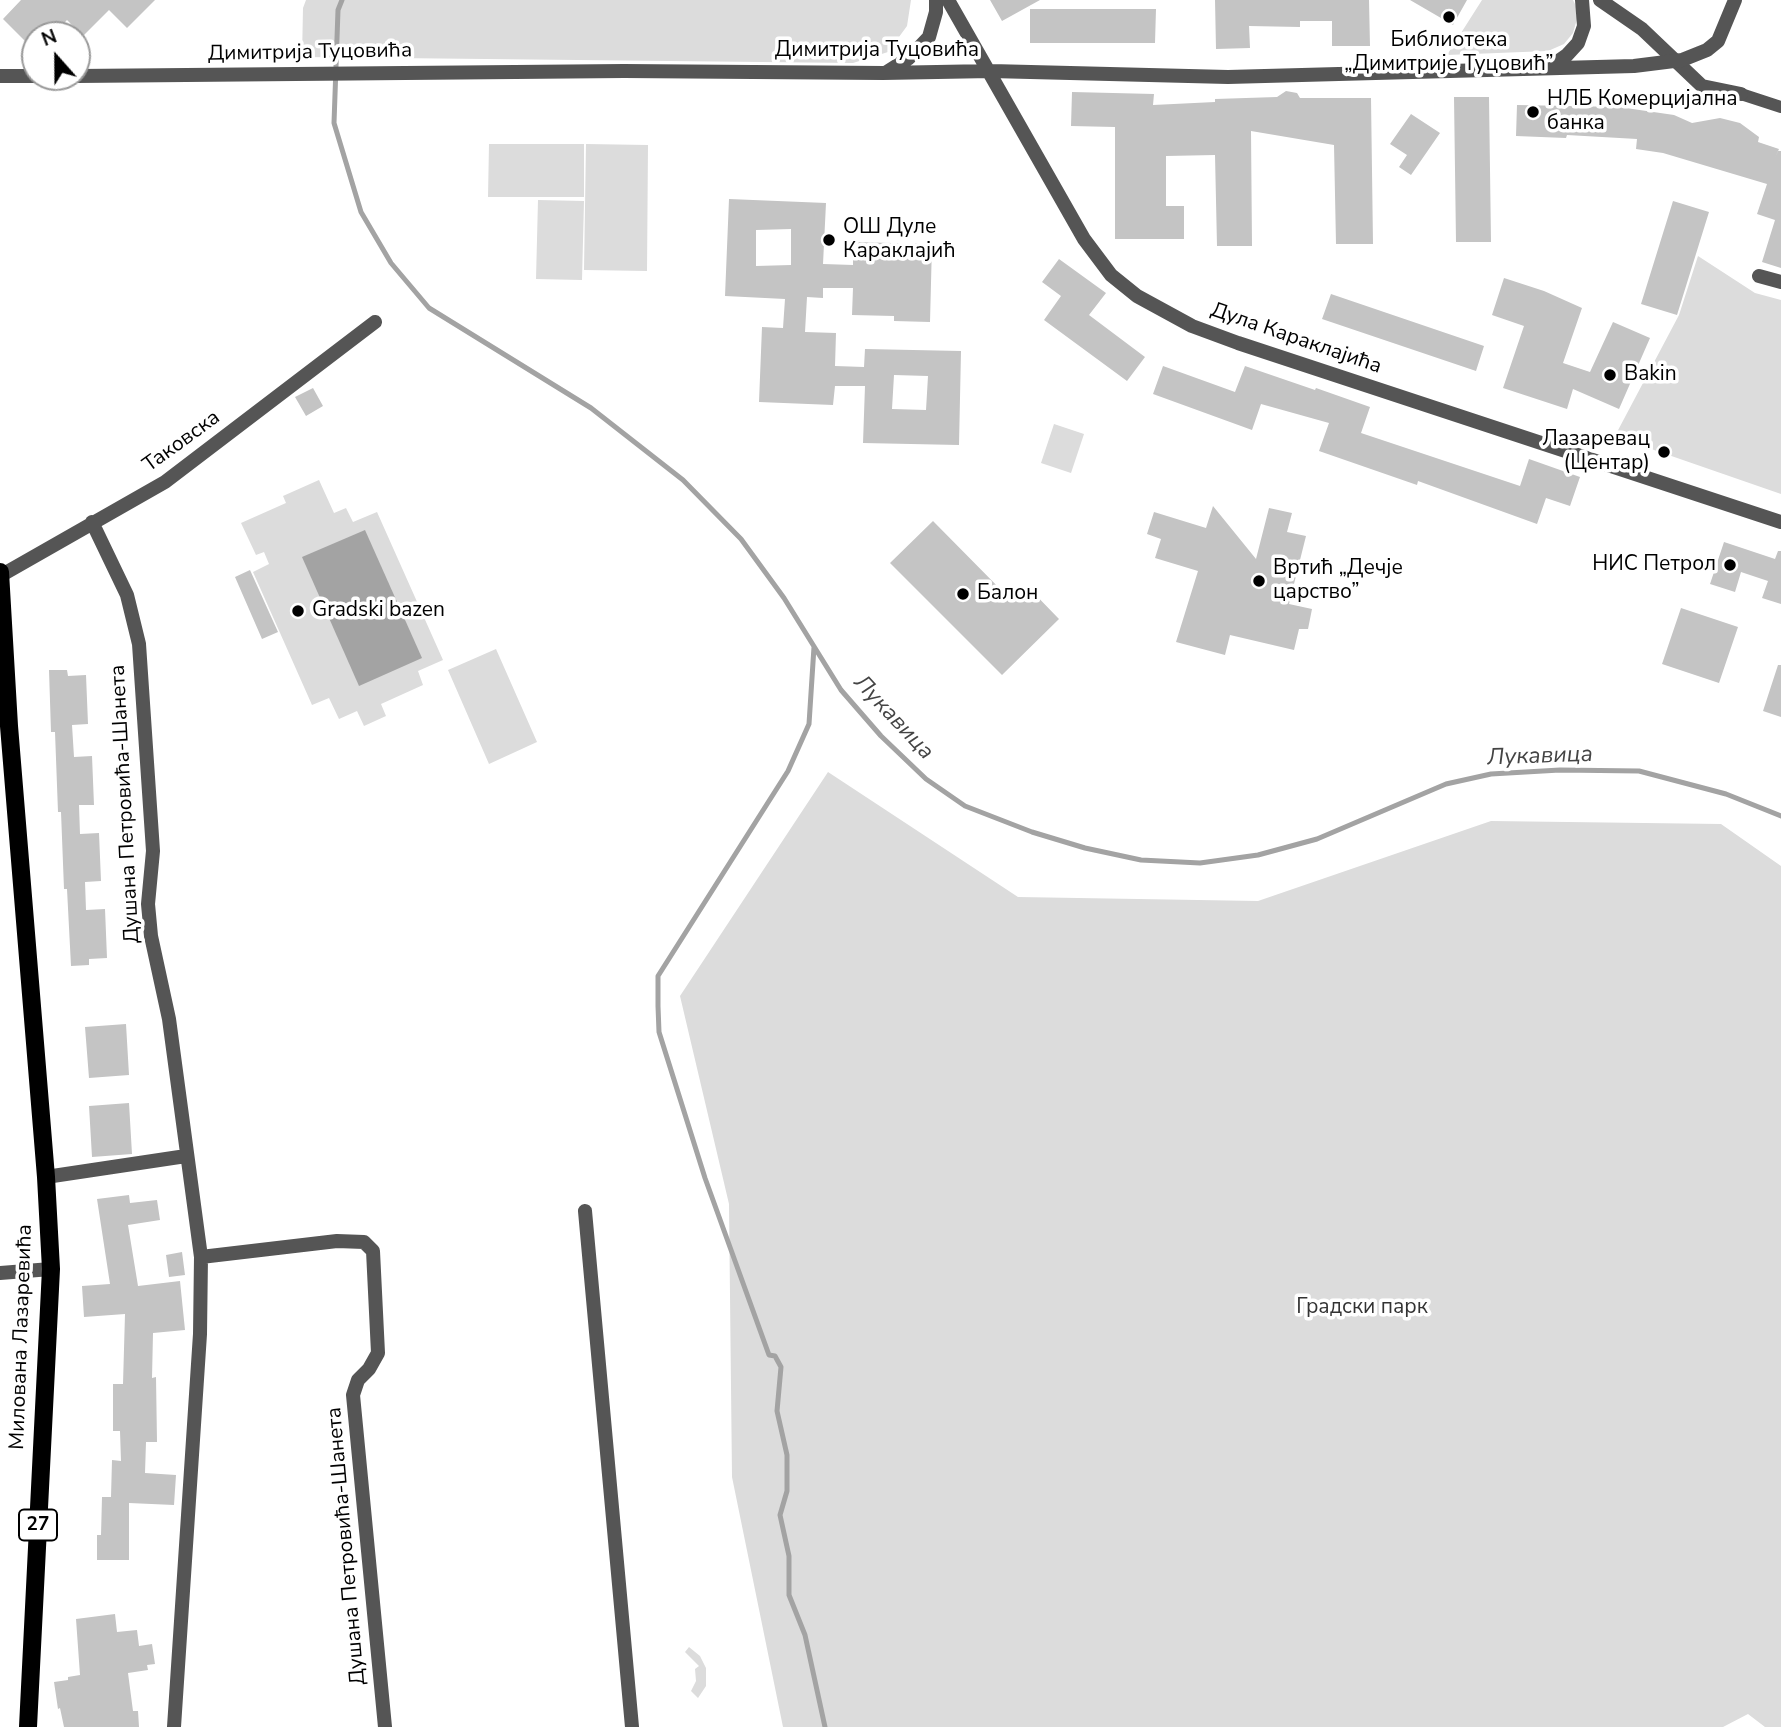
<!DOCTYPE html>
<html>
<head>
<meta charset="utf-8">
<style>
	body { margin:0 }
	#map { position:relative; width:1781px; height:1727px; overflow:hidden; background:#fff; font-family:"Nunito Sans",sans-serif }
	canvas { display:block }
	.north { position:absolute; left:21px; top:21px; width:70px; height:70px; box-sizing:border-box; background:#fff; border:2px solid #999; border-radius:50%; rotate:339deg; font-size:19px; font-weight:700; line-height:28px; text-align:center; color:#000 }
	.north::after { content:''; display:block; margin:auto; width:24px; height:32px; background:#000; clip-path:polygon(50% 0,100% 100%,50% 72%,0 100%) }
</style>
</head>
<body>
<div id="map">
<canvas width="1781" height="1727"></canvas>
<div class="north">N</div>
</div>
<script>
const ctx = document.querySelector('canvas').getContext('2d');
ctx.lineJoin = 'round';
function fillPath(path, color) { ctx.fillStyle = color; ctx.fill(path, 'evenodd'); }
const shape = rows => new Path2D(rows.map(r => 'M' + r).join(''));
function strokePath(path, color, width, dash) { ctx.strokeStyle = color; ctx.lineWidth = width; ctx.lineCap = dash ? 'butt' : 'round'; ctx.setLineDash(dash || []); ctx.stroke(path); }
function drawText(font, color, halo, rows, align = 'center') {
  ctx.font = font + ' "Nunito Sans",sans-serif'; ctx.lineWidth = 7; ctx.setLineDash([]); ctx.textBaseline = 'middle'; ctx.strokeStyle = halo; ctx.fillStyle = color; for (const [text, x, y, turn = 0] of rows) {
    ctx.save(); ctx.translate(x, y); ctx.rotate((+turn || 0) * Math.PI / 180); ctx.textAlign = isNaN(turn) ? turn : align; if (halo) ctx.strokeText(text, 0, 0); ctx.fillText(text, 0, 0); ctx.restore();
  }
}
const green = shape([
	[306,0,911,0,907,26,888,52,853,63,302,57,303,8],
	[1482,0,1573,0,1576,6,1577,19,1573,33,1564,44,1548,51,1447,55],
	[489,144,584,144,584,197,488,197],
	[586,144,648,145,647,271,584,270],
	[538,200,584,201,582,280,536,279],
	[1698,256,1755,293,1781,300,1781,494,1631,442,1633,438,1616,434,1679,315],
	[1054,424,1084,434,1071,473,1041,463],
	[319,480,334,513,346,508,353,522,377,512,443,660,418,671,423,685,381,704,386,716,364,726,357,711,339,719,329,698,312,705,253,572,269,564,264,552,256,555,241,523,286,503,283,496],
	[496,649,537,742,489,764,448,670],
	[828,772,1018,897,1258,901,1491,821,1721,824,1781,866,1781,1727,1765,1727,1748,1714,1723,1727,783,1727,732,1477,729,1204,680,996],
	[689,1647,700,1656,706,1668,706,1686,698,1698,691,1691,696,1681,695,1669,699,1666,685,1652]
]);
const water = shape([
	[365,530,422,658,359,686,302,557]
]);
const stream = shape([
	[342,0,338,10,334,123,361,212,391,263,429,308,591,408,683,480,741,539,784,598,841,690,881,736,926,779,965,806,1032,832,1085,848,1141,860,1200,863,1258,855,1317,839,1446,784,1491,774,1560,770,1639,771,1726,794,1781,816],
	[814,647,809,724,788,771,658,976,658,1006,659,1032,705,1178,769,1355,775,1356,781,1367,777,1411,787,1455,787,1491,780,1515,789,1556,789,1595,805,1635,825,1727]
]);
const building = shape([
	[21,0,155,0,127,28,109,10,83,36,67,20,53,35,35,35,35,51,3,19],
	[990,0,1040,0,1002,21],
	[1215,0,1369,0,1370,46,1332,46,1332,21,1300,21,1300,27,1249,26,1250,48,1216,49],
	[1410,0,1467,0,1453,25],
	[1030,9,1156,9,1155,43,1030,43],
	[1286,91,1297,93,1300,98,1371,98,1373,244,1336,244,1334,145,1251,131,1252,246,1217,246,1215,155,1166,156,1166,206,1184,206,1184,239,1115,239,1115,127,1071,126,1072,92,1154,94,1153,105,1215,102,1215,99,1277,97],
	[1454,97,1489,97,1491,242,1456,242],
	[1517,105,1619,107,1674,115,1692,123,1720,118,1740,123,1759,137,1758,142,1779,149,1775,158,1778,151,1781,151,1781,268,1762,262,1775,220,1757,214,1767,184,1663,153,1636,149,1637,139,1567,135,1566,138,1516,136],
	[1411,114,1440,133,1411,175,1399,167,1407,155,1390,144],
	[729,199,826,203,823,264,853,265,853,242,932,244,930,322,894,321,894,316,852,315,853,288,823,288,823,298,807,297,805,332,836,333,835,366,864,367,865,349,961,351,959,445,863,443,865,386,835,386,833,405,759,402,762,327,783,328,785,299,725,296],
	[791,229,791,265,756,266,756,230],
	[894,375,928,376,926,410,892,409],
	[1673,201,1709,212,1677,315,1641,304],
	[1059,259,1106,293,1089,315,1145,357,1127,381,1044,320,1061,296,1042,282],
	[1504,278,1544,291,1582,308,1563,363,1590,372,1613,322,1650,338,1619,409,1573,389,1567,409,1503,388,1524,326,1492,315],
	[1331,294,1484,346,1476,371,1322,319],
	[1163,366,1235,392,1245,366,1315,390,1316,388,1370,407,1361,433,1520,486,1529,459,1580,477,1570,506,1546,498,1537,524,1418,481,1417,485,1319,451,1329,423,1261,404,1252,430,1153,394],
	[313,388,323,406,306,416,295,397],
	[1213,506,1256,559,1269,508,1292,513,1287,532,1306,536,1289,604,1312,609,1308,629,1299,629,1294,650,1230,635,1225,655,1176,642,1198,571,1155,558,1161,539,1147,534,1154,512,1206,528],
	[933,521,1012,601,1027,586,1059,619,1002,675,890,563],
	[1724,542,1775,559,1778,551,1781,551,1781,604,1762,598,1768,581,1741,572,1735,592,1710,584],
	[250,570,278,632,262,639,235,577],
	[1681,608,1738,627,1719,683,1662,664],
	[1778,665,1781,665,1781,717,1763,711],
	[49,670,67,670,68,676,86,675,88,724,72,725,74,757,92,756,94,805,79,805,80,834,99,833,101,881,85,882,86,910,105,909,107,958,89,959,89,965,71,966,67,889,64,889,61,812,58,812,55,732,51,732],
	[126,1024,129,1075,89,1078,85,1027],
	[129,1103,132,1154,92,1157,89,1106],
	[129,1195,130,1203,157,1200,160,1220,128,1225,138,1286,180,1281,185,1330,153,1333,152,1378,156,1377,157,1442,146,1442,145,1473,176,1475,174,1505,129,1503,129,1560,97,1560,97,1535,101,1535,102,1497,111,1497,112,1460,121,1461,120,1431,113,1431,113,1384,123,1384,125,1314,84,1317,82,1286,110,1284,97,1199],
	[182,1252,185,1275,169,1277,166,1255],
	[115,1614,117,1632,137,1630,139,1646,152,1644,155,1664,147,1665,148,1670,128,1673,133,1711,138,1711,139,1727,64,1727,60,1708,58,1709,54,1682,68,1680,68,1677,80,1675,76,1619]
]);
const pedestrian = shape([
	[1741,94,1781,107]
]);
const minor = shape([
	[1600,0,1642,29,1702,86,1741,94],
	[1759,276,1781,282],
	[92,522,127,595,139,644,153,851,148,904,151,936,169,1019,201,1257,200,1334,174,1727],
	[0,576,165,482,375,322],
	[46,1177,186,1156],
	[585,1211,632,1727],
	[201,1257,337,1241,364,1242,373,1251,378,1353,369,1369,358,1380,353,1395,385,1727],
	[0,1273,51,1269]
]);
const tertiary = shape([
	[948,0,1084,239,1111,275,1137,296,1192,326,1238,343,1781,522],
	[1550,67,1567,55,1578,43,1584,26,1582,0],
	[887,72,909,58,929,37,936,12,936,0],
	[0,76,35,76],
	[77,76,624,71,883,73,991,71,1228,77,1634,66,1682,60,1707,50,1718,41,1735,0]
]);
const primary = shape([
	[0,572,9,726,46,1177,51,1269,28,1727]
]);
const markers = [
	[1449,17,7,"#000"],
	[1533,112,7,"#000"],
	[829,240,7,"#000"],
	[1610,375,7,"#000"],
	[1664,452,7,"#000"],
	[1730,565,7,"#000"],
	[1259,581,7,"#000"],
	[963,594,7,"#000"],
	[298,611,7,"#000"]
];
const shields = [
	[38,1525,38]
];
const shieldNames = [
	["27",38,1525]
];
const poiNames = [
	["Библиотека",1449,41,"center"],
	["„Димитрије Туцовић”",1449,65,"center"],
	["НЛБ Комерцијална",1547,100],
	["банка",1547,124],
	["ОШ Дуле",843,228],
	["Караклајић",843,252],
	["Bakin",1624,375],
	["Лазаревац",1650,440,"right"],
	["(Центар)",1650,464,"right"],
	["НИС Петрол",1716,565,"right"],
	["Вртић „Дечје",1273,569],
	["царство”",1273,593],
	["Балон",977,594],
	["Gradski bazen",312,611]
];
const streetNames = [
	["Димитрија Туцовића",877,51],
	["Димитрија Туцовића",310,53,-1],
	["Дула Караклајића",1296,339,19],
	["Таковска",182,442,-36],
	["Душана Петровића-Шанета",126,804,-93],
	["Милована Лазаревића",22,1337,-88],
	["Душана Петровића-Шанета",347,1546,-95]
];
const parkNames = [
	["Градски парк",1362,1308]
];
const waterNames = [
	["Лукавица",893,718,47],
	["Лукавица",1540,757,-2]
];
fillPath(green, '#dcdcdc');
fillPath(water, '#a3a3a3');
strokePath(stream, '#a3a3a3', 5);
fillPath(building, '#c4c4c4');
strokePath(pedestrian, '#555', 12);
strokePath(minor, '#555', 14);
strokePath(tertiary, '#555', 14);
strokePath(primary, '#000', 18);
for (const [x, y, r, color] of markers) { const dot = new Path2D(); dot.arc(x, y, r, 0, 2 * Math.PI); ctx.fillStyle = color; ctx.fill(dot); strokePath(dot, '#fff', 2.5); }
for (const [x, y, w] of shields) { const box = new Path2D(); box.roundRect(x - w / 2, y - 15.5, w, 31, 5); ctx.fillStyle = '#fff'; ctx.fill(box); strokePath(box, '#000', 2); }
drawText('bold 19px', '#000', null, shieldNames);
drawText('21px', '#000', '#fff', poiNames, 'left');
drawText('21px', '#000', '#fff', streetNames);
drawText('21px', '#333', '#fff', parkNames);
drawText('italic 23px', '#444', '#fff', waterNames);
</script>
</body>
</html>
